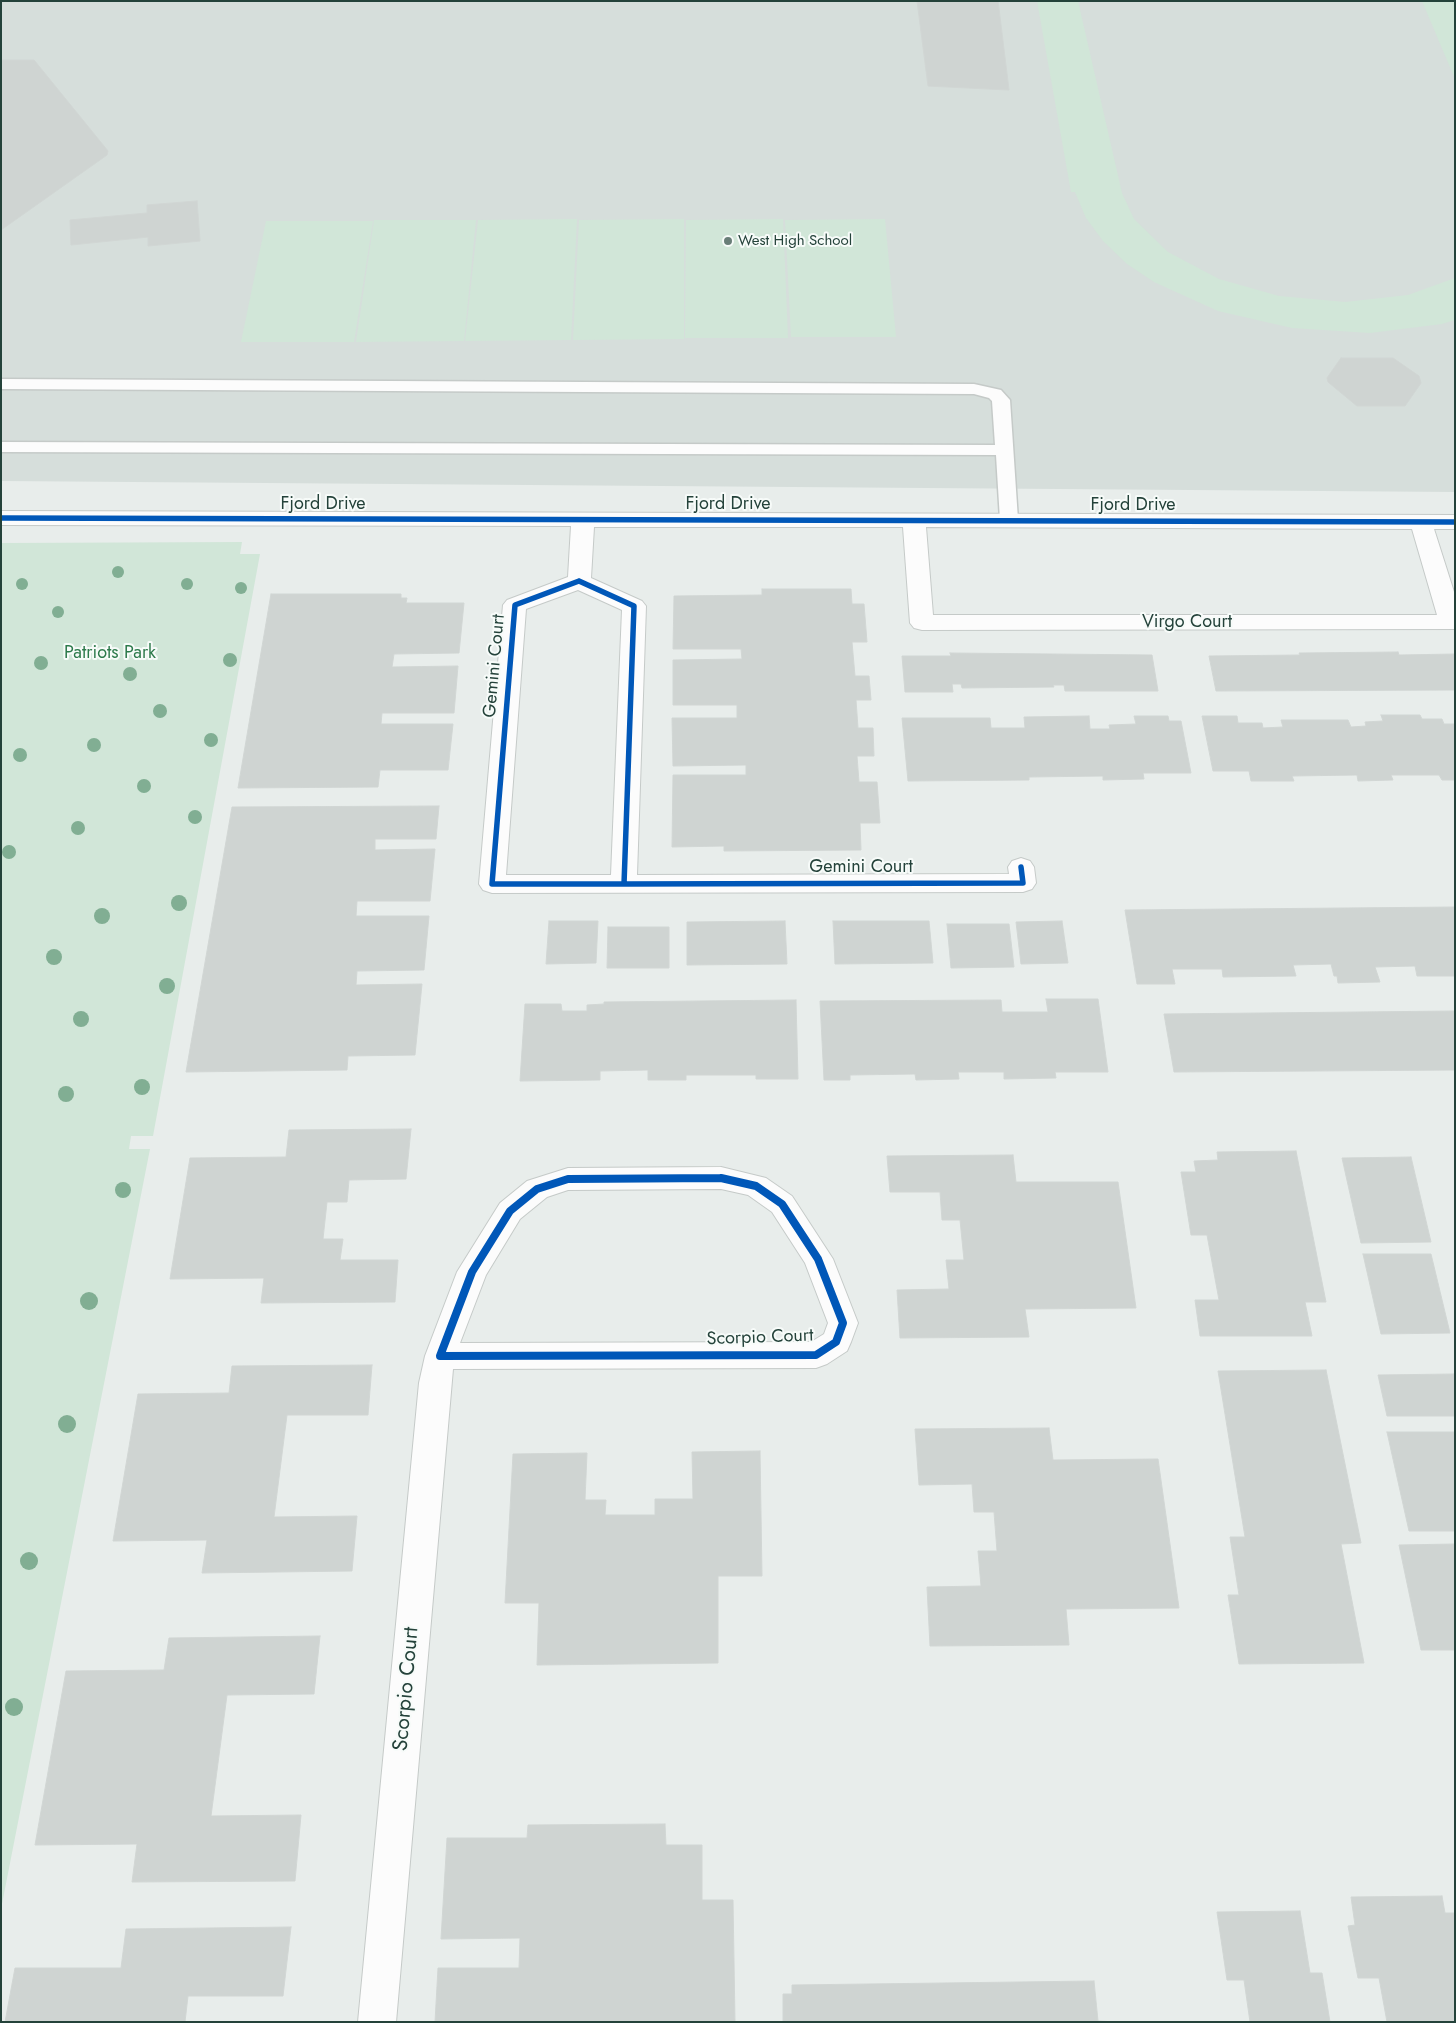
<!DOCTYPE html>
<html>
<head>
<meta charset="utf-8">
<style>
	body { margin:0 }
	#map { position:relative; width:1456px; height:2023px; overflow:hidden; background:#e8edeb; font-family:Jost,sans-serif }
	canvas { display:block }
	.frame { position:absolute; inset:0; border:2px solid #24423a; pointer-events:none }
</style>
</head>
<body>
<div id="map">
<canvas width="1456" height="2023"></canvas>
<div class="frame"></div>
</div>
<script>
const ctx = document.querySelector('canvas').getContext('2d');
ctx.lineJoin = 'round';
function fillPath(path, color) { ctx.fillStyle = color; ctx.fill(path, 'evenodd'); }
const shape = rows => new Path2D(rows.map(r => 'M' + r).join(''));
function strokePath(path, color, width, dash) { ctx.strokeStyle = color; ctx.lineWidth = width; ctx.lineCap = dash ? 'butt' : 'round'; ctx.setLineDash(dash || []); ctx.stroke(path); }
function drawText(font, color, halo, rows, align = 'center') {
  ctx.font = font + ' Jost,sans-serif'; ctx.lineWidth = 4; ctx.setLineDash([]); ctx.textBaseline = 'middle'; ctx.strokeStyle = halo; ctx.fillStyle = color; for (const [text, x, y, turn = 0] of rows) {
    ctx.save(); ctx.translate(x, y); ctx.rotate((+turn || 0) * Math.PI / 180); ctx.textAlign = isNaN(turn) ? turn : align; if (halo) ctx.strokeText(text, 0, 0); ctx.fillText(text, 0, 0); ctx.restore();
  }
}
const built = shape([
	[1,1,1455,1,1455,492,1,481]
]);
const green = shape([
	[1037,1,1078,1,1122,193,1134,219,1168,252,1219,279,1279,296,1345,302,1408,295,1455,278,1455,320,1442,324,1370,333,1292,328,1218,311,1154,282,1127,264,1103,241,1086,218,1075,192,1071,192],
	[1422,1,1455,1,1455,79],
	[577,219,571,340,465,341,478,220],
	[684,219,684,339,573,340,579,220],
	[783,219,788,338,685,338,686,220],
	[885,219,896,337,791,337,785,220],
	[374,220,476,220,464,341,356,342],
	[266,221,373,221,354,342,241,342],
	[242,542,240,554,260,554,153,1136,131,1136,129,1149,150,1149,1,1909,1,543]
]);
const building = shape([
	[917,1,998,1,1009,90,928,86,917,1],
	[1,60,34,60,108,151,107,155,1,230,1,60],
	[197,201,200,241,148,246,148,237,71,245,70,220,147,213,147,205,197,201],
	[1341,358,1393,358,1419,376,1421,383,1405,406,1357,406,1328,382,1327,378,1341,358],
	[762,589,851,589,852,604,864,604,867,642,852,642,855,676,869,676,871,700,856,700,858,728,873,728,874,756,857,756,859,782,877,782,880,823,860,823,861,850,724,851,724,846,672,847,673,775,746,775,746,765,673,766,672,718,737,718,737,705,673,705,673,660,742,659,741,649,673,649,674,596,762,595,762,589],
	[271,594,401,594,401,598,407,598,406,603,464,603,459,653,394,654,392,667,458,666,454,713,382,713,381,724,453,724,448,770,380,770,378,787,238,788,271,594],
	[1398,652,1399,655,1455,654,1455,690,1216,691,1209,656,1300,655,1299,653,1398,652],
	[950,653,1152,655,1158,691,1065,691,1064,685,1053,685,1054,687,962,688,961,684,952,684,953,692,905,692,902,656,951,656,950,653],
	[1381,715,1420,715,1422,719,1442,719,1444,724,1455,724,1455,780,1442,780,1439,775,1391,775,1393,780,1358,781,1357,775,1292,776,1294,781,1251,781,1249,771,1213,771,1202,716,1237,716,1238,723,1262,723,1263,728,1283,727,1281,720,1348,720,1351,727,1366,726,1365,722,1383,721,1381,715],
	[1089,716,1090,729,1110,729,1109,725,1136,724,1134,716,1168,716,1169,721,1181,721,1191,773,1143,773,1144,779,1103,780,1103,776,1029,777,1029,780,908,781,902,718,990,718,991,728,1025,728,1024,717,1089,716],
	[439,806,436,839,375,839,375,850,435,849,430,901,357,901,356,916,429,916,424,970,357,971,356,985,422,984,415,1055,348,1056,347,1070,186,1072,232,807,439,806],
	[1455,907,1455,976,1417,976,1415,966,1375,967,1380,982,1338,983,1337,976,1334,976,1331,964,1293,965,1296,976,1223,977,1222,969,1172,969,1175,984,1137,984,1125,910,1455,907],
	[549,921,598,921,596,963,546,964,549,921],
	[785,921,787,964,687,965,687,922,785,921],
	[833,921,929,921,933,963,835,964,833,921],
	[1062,921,1068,963,1021,964,1016,922,1062,921],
	[947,924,1009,924,1014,967,951,968,947,924],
	[608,927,669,927,669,968,607,968,608,927],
	[1046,999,1098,999,1108,1072,1055,1072,1056,1078,1004,1079,1004,1072,958,1072,959,1079,916,1080,915,1074,850,1075,850,1080,824,1080,820,1001,1001,1000,1002,1012,1048,1012,1046,999],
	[796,1000,798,1079,756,1079,756,1075,686,1075,686,1080,648,1080,648,1070,600,1071,600,1080,520,1081,525,1004,561,1004,562,1011,587,1011,587,1005,604,1004,604,1002,796,1000],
	[1455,1011,1455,1070,1174,1072,1164,1014,1455,1011],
	[411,1129,406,1179,349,1180,347,1202,327,1202,323,1239,343,1239,340,1260,398,1260,395,1302,261,1303,264,1278,170,1279,190,1158,286,1157,289,1130,411,1129],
	[1296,1151,1326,1302,1305,1302,1312,1336,1200,1336,1195,1300,1219,1300,1207,1235,1191,1235,1181,1172,1196,1172,1194,1161,1218,1160,1217,1152,1296,1151],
	[1013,1155,1016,1182,1118,1182,1136,1308,1025,1309,1029,1337,900,1338,897,1290,949,1289,946,1260,964,1260,960,1220,942,1220,940,1192,890,1192,887,1156,1013,1155],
	[1411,1157,1431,1242,1361,1243,1342,1158,1411,1157],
	[1363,1254,1431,1254,1450,1333,1381,1334,1363,1254],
	[372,1365,368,1415,287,1415,274,1517,357,1516,352,1571,202,1573,207,1540,113,1541,138,1394,229,1393,232,1366,372,1365],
	[1326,1370,1361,1543,1341,1544,1364,1663,1239,1664,1228,1595,1239,1595,1230,1537,1245,1537,1218,1371,1326,1370],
	[1454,1374,1455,1416,1387,1416,1378,1375,1454,1374],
	[1049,1428,1053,1460,1158,1459,1179,1608,1066,1609,1069,1645,930,1646,927,1587,981,1586,978,1551,997,1551,994,1512,974,1512,972,1484,919,1485,915,1429,1049,1428],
	[1387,1432,1455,1432,1455,1531,1409,1531,1387,1432],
	[760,1451,762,1576,718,1576,718,1663,537,1665,539,1603,505,1603,513,1454,587,1453,585,1500,606,1500,605,1515,655,1515,655,1499,693,1499,692,1452,760,1451],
	[1455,1544,1455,1650,1421,1650,1399,1545,1455,1544],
	[320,1636,314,1694,227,1695,211,1816,301,1815,295,1881,132,1882,137,1844,35,1845,66,1671,164,1670,169,1638,320,1636],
	[665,1824,666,1845,702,1845,702,1900,733,1900,735,2022,435,2022,438,1968,519,1968,520,1938,441,1939,447,1838,527,1838,528,1825,665,1824],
	[1442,1896,1445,1913,1455,1913,1455,2022,1387,2022,1379,1978,1358,1978,1348,1926,1355,1925,1351,1897,1442,1896],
	[1300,1911,1310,1973,1322,1973,1330,2022,1250,2022,1244,1980,1227,1980,1217,1912,1300,1911],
	[291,1927,283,1996,188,1996,185,2022,5,2022,15,1968,121,1968,126,1929,291,1927],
	[1094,1981,1098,2021,1117,2022,783,2022,783,1994,792,1994,792,1985,1094,1981]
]);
const lane = shape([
	[1,379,974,384,1001,390,1010,400,1018,520,1016,524,1009,526,1002,524,1000,520,996,455,1,452,1,442,995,445,992,401,989,398,974,394,1,389,1,379]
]);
const street = shape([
	[1,511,1455,515,1455,529,1434,529,1455,595,1455,629,922,630,914,628,910,623,903,527,594,527,591,578,642,601,646,606,637,875,1009,874,1008,867,1012,861,1021,858,1030,861,1034,867,1036,883,1032,889,1023,892,492,893,483,890,479,884,503,605,507,600,568,577,571,526,1,525,1,511],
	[926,527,1412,529,1437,615,933,615,926,527],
	[578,590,622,610,611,875,506,875,526,609,578,590],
	[721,1167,766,1178,792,1196,833,1259,858,1323,851,1342,847,1351,827,1364,816,1368,453,1369,396,2022,358,2022,419,1383,425,1356,457,1272,500,1203,527,1181,568,1168,721,1167],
	[721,1189,748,1195,772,1212,805,1263,828,1323,824,1334,811,1342,460,1343,486,1275,520,1219,547,1197,568,1190,721,1189]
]);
const cyclewayFar1 = shape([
	[1,518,1455,522],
	[579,581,634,606,624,884,492,884,515,605,579,581],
	[624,884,1023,883,1021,867]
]);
const cycleway = shape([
	[721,1178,756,1186,782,1204,818,1259,843,1323,836,1342,816,1355,440,1356,472,1272,510,1211,537,1189,568,1179,721,1178]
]);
const trees = [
	[118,572,6],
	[22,584,6],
	[187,584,6],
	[241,588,6],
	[58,612,6],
	[230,660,7],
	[41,663,7],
	[130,674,7],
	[160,711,7],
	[211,740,7],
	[94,745,7],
	[20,755,7],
	[144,786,7],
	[195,817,7],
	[78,828,7],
	[9,852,7],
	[179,903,8],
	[102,916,8],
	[54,957,8],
	[167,986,8],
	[81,1019,8],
	[142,1087,8],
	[66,1094,8],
	[123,1190,8],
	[89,1301,9],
	[67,1424,9],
	[29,1561,9],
	[14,1707,9]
];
const markers = [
	[728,241,5,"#697e78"]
];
const farPoinames = [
	["West High School",738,241]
];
const streetNames = [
	["Fjord Drive",323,505],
	["Fjord Drive",728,505],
	["Fjord Drive",1133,506],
	["Virgo Court",1187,623],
	["Gemini Court",495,666,-85],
	["Gemini Court",861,868],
	["Scorpio Court",760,1338,-2]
];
const parkNames = [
	["Patriots Park",110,654]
];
const nearStreetnames = [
	["Scorpio Court",407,1689,-85]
];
fillPath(built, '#d6dedb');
fillPath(green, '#d1e6d8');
fillPath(building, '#cfd4d2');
strokePath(building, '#d1d6d4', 1);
strokePath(lane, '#c5cac8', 3);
strokePath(street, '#c5cac8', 2);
fillPath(lane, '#fcfcfc');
fillPath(street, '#fcfcfc');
strokePath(cyclewayFar1, '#0057b8', 5.5);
strokePath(cycleway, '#0057b8', 8);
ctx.fillStyle = '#81ae93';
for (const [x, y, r] of trees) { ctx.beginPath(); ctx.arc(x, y, r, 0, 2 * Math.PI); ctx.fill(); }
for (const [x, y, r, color] of markers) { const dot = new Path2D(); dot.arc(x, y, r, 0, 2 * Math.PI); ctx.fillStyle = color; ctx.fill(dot); strokePath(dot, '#f7fbf9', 2); }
drawText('15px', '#24423a', '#f7fbf9', farPoinames, 'left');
drawText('18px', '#24423a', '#f7fbf9', streetNames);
drawText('18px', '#2d7a4b', '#f7fbf9', parkNames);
drawText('21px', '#24423a', '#f7fbf9', nearStreetnames);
</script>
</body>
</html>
